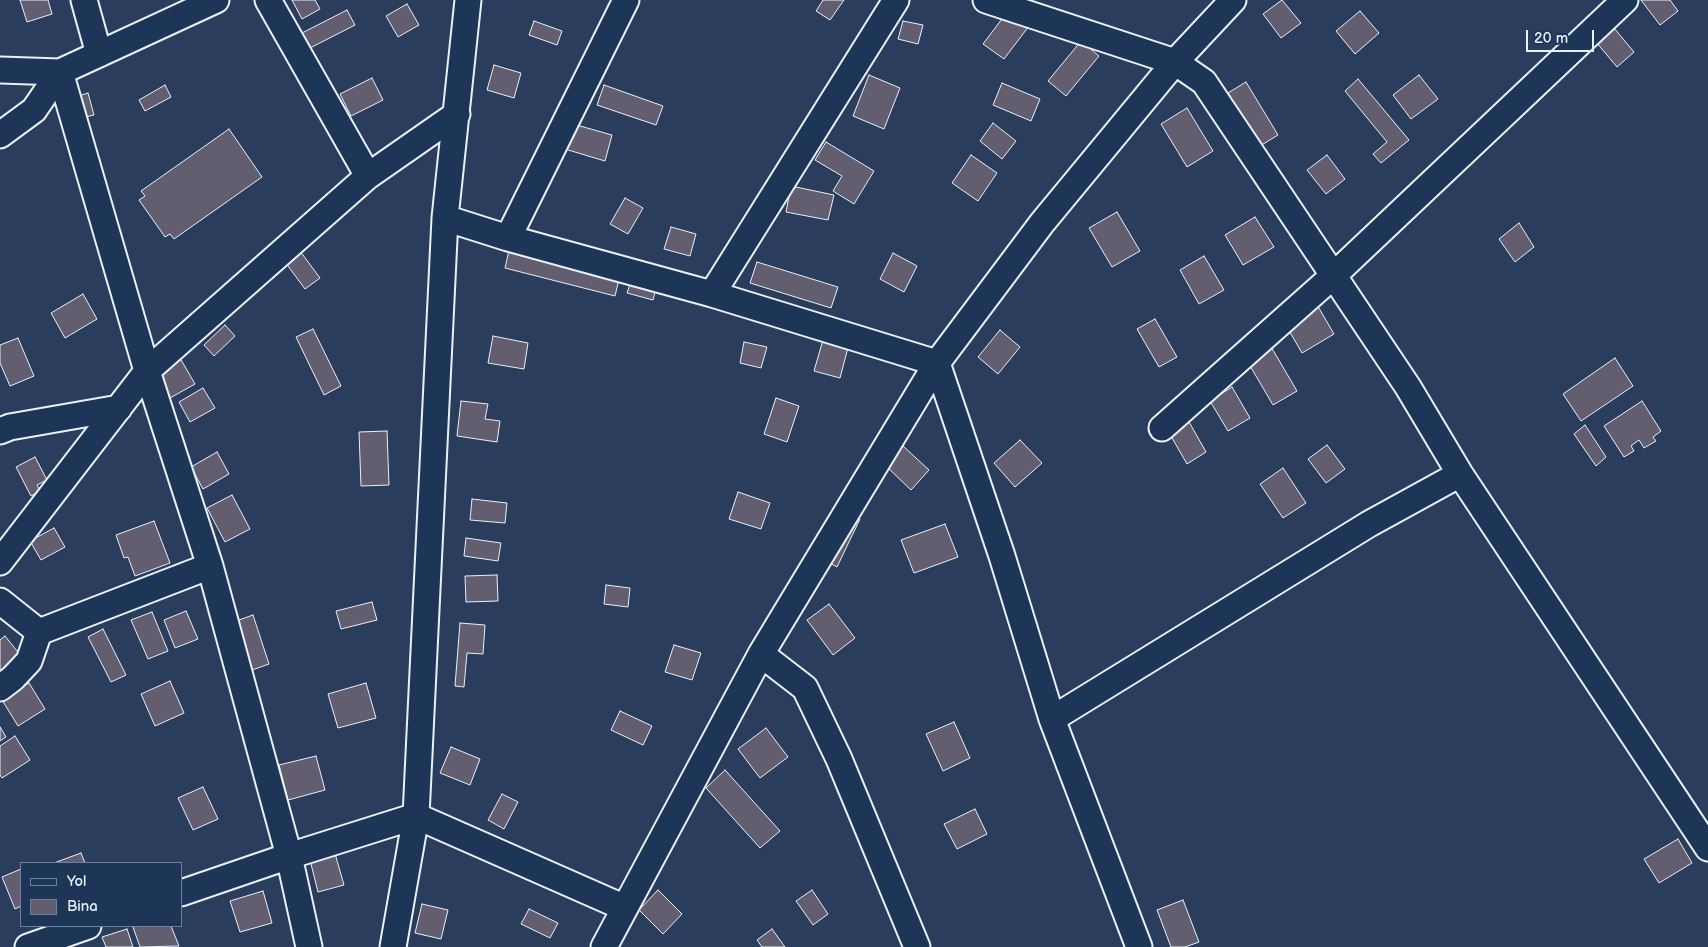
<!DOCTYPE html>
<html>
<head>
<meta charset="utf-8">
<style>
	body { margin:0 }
	#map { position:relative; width:1708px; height:947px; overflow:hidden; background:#2b3d5c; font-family:"Balsamiq Sans",sans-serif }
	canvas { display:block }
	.legend { position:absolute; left:20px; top:862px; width:162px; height:65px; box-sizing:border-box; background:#1d3557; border:1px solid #6e8097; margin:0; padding:6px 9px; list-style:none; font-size:15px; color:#e8f1f8 }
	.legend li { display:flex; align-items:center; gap:10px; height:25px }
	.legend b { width:25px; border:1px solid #6e8097 }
	.scale { position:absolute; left:1526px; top:30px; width:68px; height:22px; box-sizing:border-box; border:2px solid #e8f1f8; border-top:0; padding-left:6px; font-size:15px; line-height:18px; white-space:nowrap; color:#e8f1f8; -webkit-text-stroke:4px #1d3557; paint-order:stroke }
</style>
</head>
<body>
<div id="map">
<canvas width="1708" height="947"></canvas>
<ul class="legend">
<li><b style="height:6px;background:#1d3557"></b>Yol</li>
<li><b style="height:14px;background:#625e70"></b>Bina</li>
</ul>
<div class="scale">20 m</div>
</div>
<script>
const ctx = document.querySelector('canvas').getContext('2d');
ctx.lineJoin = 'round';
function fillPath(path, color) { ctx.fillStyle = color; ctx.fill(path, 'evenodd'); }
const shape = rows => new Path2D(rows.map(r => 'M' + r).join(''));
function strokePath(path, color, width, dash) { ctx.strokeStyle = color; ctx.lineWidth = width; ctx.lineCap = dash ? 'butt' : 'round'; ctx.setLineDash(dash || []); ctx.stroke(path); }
const building = shape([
	[20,0,48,0,52,14,27,22,20,0],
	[292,0,315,0,320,9,302,19,292,0],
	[823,0,844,0,830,20,816,11,823,0],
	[1282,0,1301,23,1281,38,1263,14,1282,0],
	[1641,0,1670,0,1678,11,1660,25,1641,0],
	[407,4,419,25,398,37,386,16,407,4],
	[347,10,355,25,310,48,302,33,347,10],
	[1008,11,1029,26,1004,59,983,44,1008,11],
	[1360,11,1379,33,1355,54,1336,31,1360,11],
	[534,21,562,31,557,45,529,35,534,21],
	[903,21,923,25,918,44,898,39,903,21],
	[1614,28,1634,52,1617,67,1596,42,1614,28],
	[1081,41,1099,56,1066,96,1048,81,1081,41],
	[494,65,521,73,514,98,487,90,494,65],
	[869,75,900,88,884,129,853,116,869,75],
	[1419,75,1438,99,1411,119,1393,95,1419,75],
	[372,78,383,100,351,116,340,94,372,78],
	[1358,79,1409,140,1381,163,1373,154,1387,142,1345,91,1358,79],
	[1246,82,1278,135,1260,146,1228,93,1246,82],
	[1002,83,1040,99,1031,121,993,105,1002,83],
	[165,85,171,97,145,111,139,100,165,85],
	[604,85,663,106,656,125,597,105,604,85],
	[88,93,94,115,81,118,75,97,88,93],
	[1187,108,1213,151,1187,167,1161,124,1187,108],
	[566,122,612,135,605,161,558,147,566,122],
	[993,123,1016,141,1002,159,980,141,993,123],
	[229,129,262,177,174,239,170,234,165,237,139,200,145,196,141,191,229,129],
	[826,142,874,171,854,204,833,191,842,176,815,160,826,142],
	[971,155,997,173,978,201,952,183,971,155],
	[1327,155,1345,179,1326,194,1307,170,1327,155],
	[791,186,834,195,828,220,786,212,791,186],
	[625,198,643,208,628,234,610,224,625,198],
	[1117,212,1140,251,1112,267,1089,228,1117,212],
	[1255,217,1274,247,1243,265,1225,235,1255,217],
	[1519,223,1534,247,1515,262,1499,239,1519,223],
	[671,227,696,234,690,256,664,249,671,227],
	[510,246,620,275,615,296,505,268,510,246],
	[300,251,320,278,305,289,285,262,300,251],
	[893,253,917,266,904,292,880,279,893,253],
	[1204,256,1224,290,1199,304,1180,270,1204,256],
	[757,262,838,287,831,308,750,283,757,262],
	[632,278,657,285,653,300,627,293,632,278],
	[83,294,97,319,65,338,51,313,83,294],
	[1316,303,1334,334,1302,353,1284,322,1316,303],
	[1155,319,1177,357,1159,367,1137,329,1155,319],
	[225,325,235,336,214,356,204,345,225,325],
	[313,329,341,386,324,395,296,337,313,329],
	[1000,330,1020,347,998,374,978,357,1000,330],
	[825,333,850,340,840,378,814,371,825,333],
	[493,336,528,343,524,369,488,363,493,336],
	[18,338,34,376,10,386,0,363,0,345,18,338],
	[744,342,767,347,761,368,740,363,744,342],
	[1270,345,1297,391,1273,405,1246,359,1270,345],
	[180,358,195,384,170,398,156,371,180,358],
	[1615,358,1633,386,1581,421,1563,394,1615,358],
	[1232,387,1250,418,1228,431,1210,401,1232,387],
	[203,388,215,408,190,422,179,402,203,388],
	[776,398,799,406,787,442,764,434,776,398],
	[461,401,488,404,485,419,500,421,497,442,457,436,461,401],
	[1642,401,1661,431,1653,437,1656,441,1644,448,1639,440,1631,446,1634,451,1624,457,1604,426,1642,401],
	[1188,420,1206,452,1187,464,1168,431,1188,420],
	[1585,425,1606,457,1596,466,1574,434,1585,425],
	[387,431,389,485,361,486,359,432,387,431],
	[1020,440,1042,463,1015,487,994,463,1020,440],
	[1327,445,1345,469,1326,483,1308,459,1327,445],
	[903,446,929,470,911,490,885,465,903,446],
	[217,452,229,474,203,489,191,467,217,452],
	[35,457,47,480,37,485,40,491,31,496,16,467,35,457],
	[1283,468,1306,503,1283,518,1260,484,1283,468],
	[738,492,770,503,761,529,729,519,738,492],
	[232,495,250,529,225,542,207,508,232,495],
	[472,499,507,503,505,523,470,520,472,499],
	[849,513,860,519,837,567,826,561,849,513],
	[154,521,170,563,135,576,128,557,124,558,116,535,154,521],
	[945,524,958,557,914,573,901,540,945,524],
	[54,528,65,547,41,560,30,541,54,528],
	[466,538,501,543,498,561,464,556,466,538],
	[497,575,498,601,466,602,465,576,497,575],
	[606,585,630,588,628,607,604,604,606,585],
	[372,602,377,620,341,629,336,611,372,602],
	[829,604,855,638,833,655,807,620,829,604],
	[186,611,198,639,175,648,164,620,186,611],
	[152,612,168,651,148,659,131,620,152,612],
	[253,615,269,664,252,670,236,621,253,615],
	[460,623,485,625,483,654,467,653,464,687,455,686,460,623],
	[103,629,126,675,111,682,88,637,103,629],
	[5,636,21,656,0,674,0,640,5,636],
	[674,645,701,653,692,680,665,672,674,645],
	[170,681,184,713,155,726,141,694,170,681],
	[29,683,45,709,18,726,2,700,29,683],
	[366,683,376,718,338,728,328,694,366,683],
	[620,711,652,726,643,745,611,730,620,711],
	[954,722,970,758,943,771,926,734,954,722],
	[0,727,6,737,0,741,0,727],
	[766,728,788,757,760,778,738,749,766,728],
	[15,736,30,760,2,778,0,775,0,746,15,736],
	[451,747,480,759,470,785,440,773,451,747],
	[316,756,325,790,288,800,279,765,316,756],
	[725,770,780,831,760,848,706,788,725,770],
	[203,787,218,819,193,830,178,798,203,787],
	[502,794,518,802,504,829,488,820,502,794],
	[975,809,987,834,957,849,944,824,975,809],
	[1678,839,1692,863,1659,883,1644,859,1678,839],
	[334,850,344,885,318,892,309,856,334,850],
	[81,853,85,863,54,863,81,853],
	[21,869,21,906,15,909,2,877,21,869],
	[658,890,682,914,663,934,639,910,658,890],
	[812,890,828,914,813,925,796,901,812,890],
	[263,891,272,923,240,932,230,901,263,891],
	[1183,900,1199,942,1185,947,1171,947,1157,910,1183,900],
	[422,904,448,910,441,939,415,933,422,904],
	[529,909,558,923,550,938,521,924,529,909],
	[135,926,171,926,179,946,140,947,133,927,135,926],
	[127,929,133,947,106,947,102,937,127,929],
	[772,929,785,947,762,947,757,940,772,929]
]);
const minor = shape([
	[84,0,99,54],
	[268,0,368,176],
	[986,0,1175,62,1204,82,1408,387,1460,474,1708,848],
	[0,70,60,72,216,0],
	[60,72,147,371,210,566,289,856,309,947],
	[0,135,34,110,60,72],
	[445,218,508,238,712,294,937,363,1002,556,1052,719,1139,947],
	[508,238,626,0],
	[712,294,896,0],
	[1162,428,1333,276,1625,0],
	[0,431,10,427,119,408],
	[0,562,147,371,368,176,457,114],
	[0,601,39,632,210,566],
	[761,654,805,688,839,759,917,947],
	[0,688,13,678,29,661,39,632],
	[1052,719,1369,524,1460,474],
	[181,893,289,856,416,816,625,908],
	[28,947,88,926],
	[393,947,416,816,445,218,468,0],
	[604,947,761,654,937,363,1042,223,1175,62,1233,0]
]);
fillPath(building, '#625e70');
strokePath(building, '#e8f1f8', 1);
strokePath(minor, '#e8f1f8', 29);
strokePath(minor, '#1d3557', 25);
</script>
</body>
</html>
